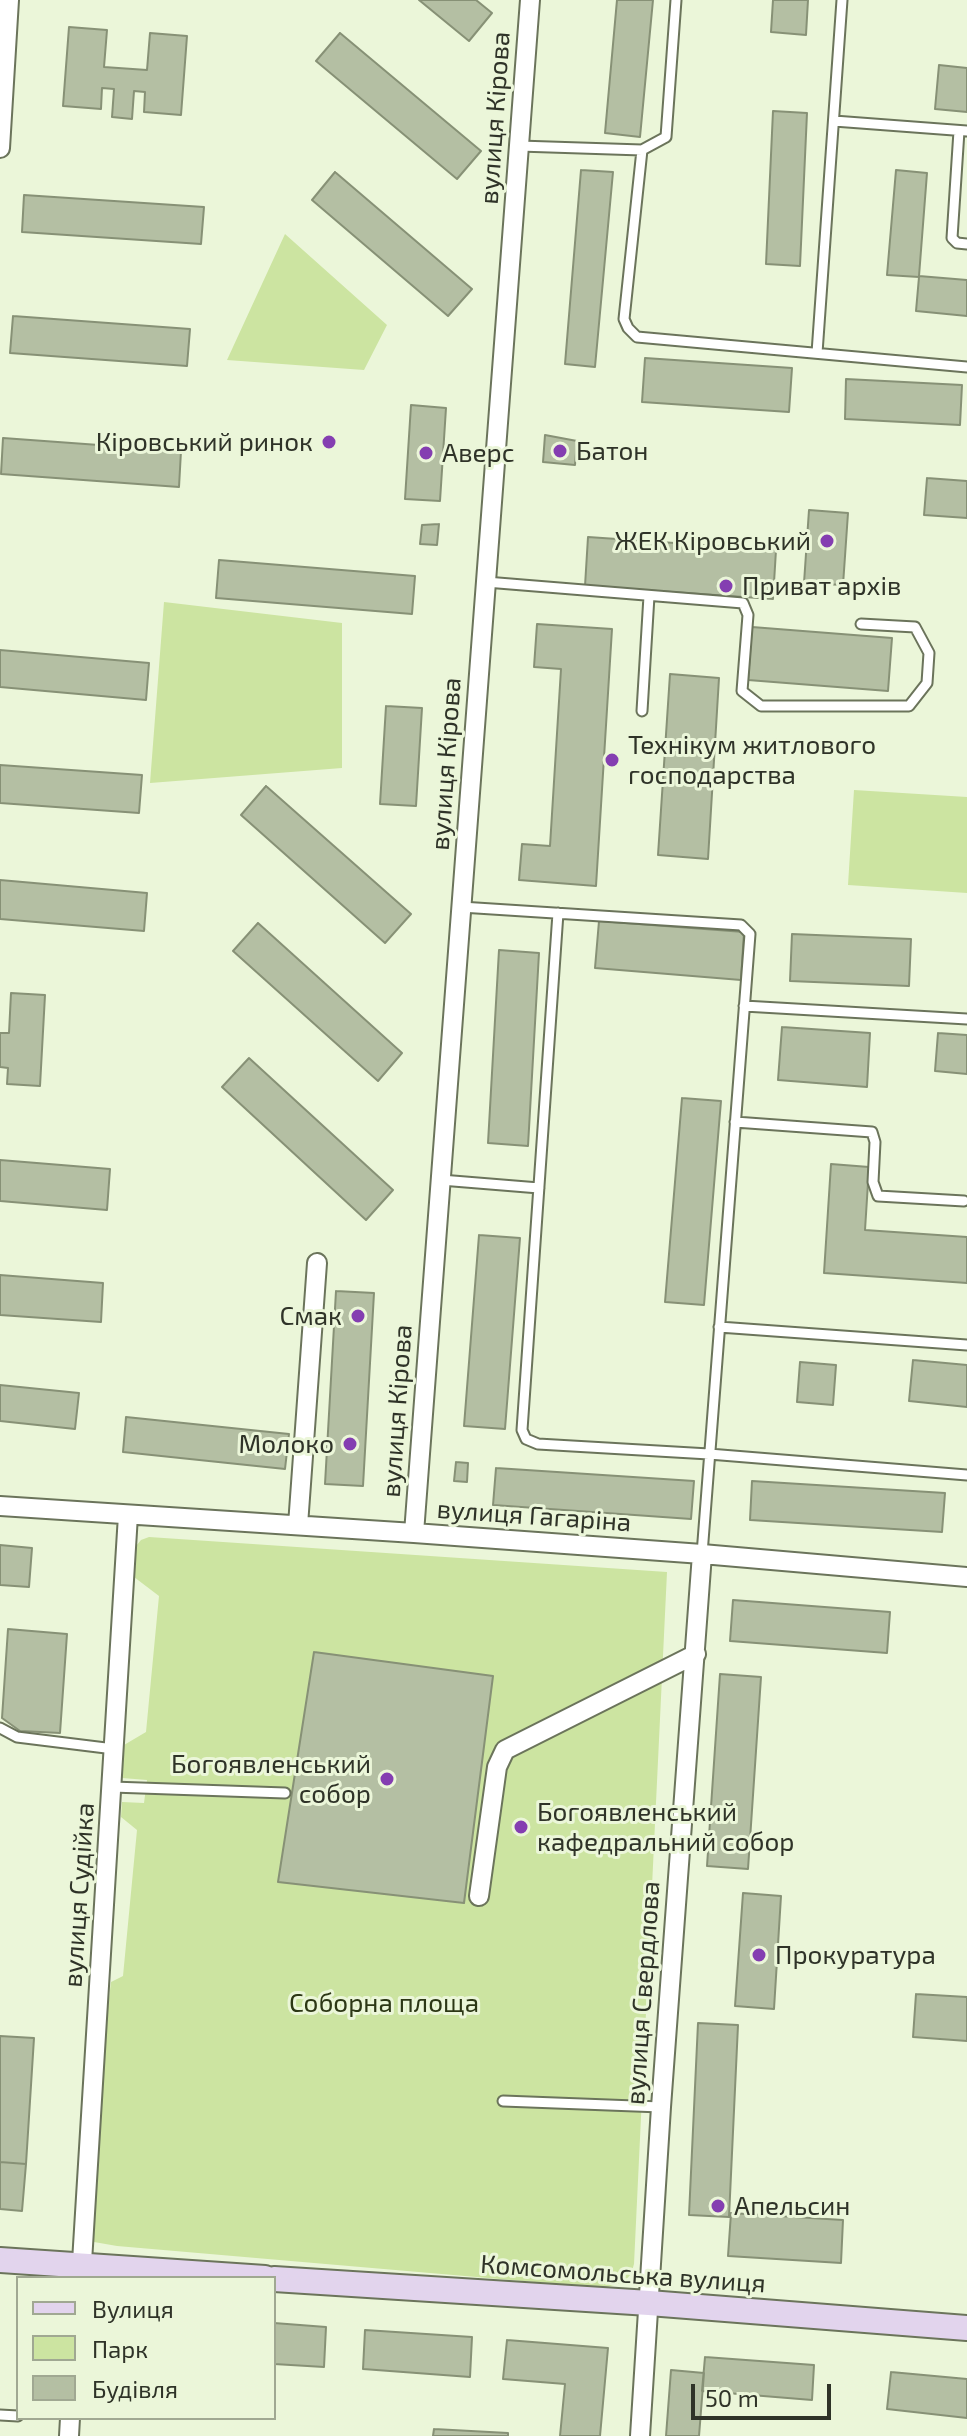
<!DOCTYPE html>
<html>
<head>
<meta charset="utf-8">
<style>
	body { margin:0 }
	#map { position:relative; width:967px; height:2436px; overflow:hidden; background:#ebf6d9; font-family:"Exo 2",sans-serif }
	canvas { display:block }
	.legend { position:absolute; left:16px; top:2276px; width:260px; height:144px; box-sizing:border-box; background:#ebf6d9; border:2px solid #a0a892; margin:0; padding:10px 14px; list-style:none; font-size:24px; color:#2f3328 }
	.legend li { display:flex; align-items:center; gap:16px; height:40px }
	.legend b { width:40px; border:2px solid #a0a892 }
	.scale { position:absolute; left:691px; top:2384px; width:140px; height:36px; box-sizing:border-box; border:4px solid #2f3328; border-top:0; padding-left:10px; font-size:24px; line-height:28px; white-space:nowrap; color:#2f3328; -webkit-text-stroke:6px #ebf6d9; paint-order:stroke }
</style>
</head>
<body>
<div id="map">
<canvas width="967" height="2436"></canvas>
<ul class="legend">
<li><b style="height:10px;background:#e2d4ed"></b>Вулиця</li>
<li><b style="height:22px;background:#cce4a1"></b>Парк</li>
<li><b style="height:22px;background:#b4bfa3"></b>Будівля</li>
</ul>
<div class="scale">50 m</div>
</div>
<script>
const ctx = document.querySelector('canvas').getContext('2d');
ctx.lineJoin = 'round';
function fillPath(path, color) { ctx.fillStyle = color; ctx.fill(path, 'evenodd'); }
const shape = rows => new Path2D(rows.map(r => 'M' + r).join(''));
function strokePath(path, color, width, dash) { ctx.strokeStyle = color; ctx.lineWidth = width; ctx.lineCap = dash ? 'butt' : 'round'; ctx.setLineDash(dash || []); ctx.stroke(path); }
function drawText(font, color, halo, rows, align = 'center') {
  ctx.font = font + ' "Exo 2",sans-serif'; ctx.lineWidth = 6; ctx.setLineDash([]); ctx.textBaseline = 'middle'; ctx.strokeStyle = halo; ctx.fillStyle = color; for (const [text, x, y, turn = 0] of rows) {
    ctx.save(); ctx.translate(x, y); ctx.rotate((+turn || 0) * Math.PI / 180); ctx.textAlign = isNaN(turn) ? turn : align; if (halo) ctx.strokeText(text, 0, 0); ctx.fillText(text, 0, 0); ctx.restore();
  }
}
const green = shape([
	[285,234,387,325,364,370,227,360],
	[164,602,342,623,342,768,150,783],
	[854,790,967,797,967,893,848,885],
	[149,1537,667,1572,634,2264,631,2274,624,2282,604,2288,117,2246,94,2242,88,2235,83,2211,111,1982,123,1976,137,1830,121,1817,122,1802,144,1803,147,1780,122,1778,124,1745,146,1732,159,1596,134,1577,136,1546,141,1540]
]);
const building = shape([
	[419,0,476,0,492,13,469,41,419,0],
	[617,0,653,0,640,137,605,133,617,0],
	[773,0,808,0,806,35,771,32,773,0],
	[69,27,107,30,104,67,147,70,150,33,187,36,181,115,144,112,145,92,134,91,132,119,112,117,114,89,102,88,101,109,63,106,69,27],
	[340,33,481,151,457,179,316,61,340,33],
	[939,65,967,68,967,112,935,109,939,65],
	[773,111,807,113,800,266,766,264,773,111],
	[581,170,613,172,595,367,565,364,581,170],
	[896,170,927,173,919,276,967,280,967,316,916,311,919,277,887,275,896,170],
	[335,172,472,289,448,316,312,200,335,172],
	[24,195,204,207,201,244,22,232,24,195],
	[13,316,190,329,187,366,10,353,13,316],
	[645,358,792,368,789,412,642,402,645,358],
	[846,379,962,385,960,425,845,419,846,379],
	[411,405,446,408,440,501,405,499,411,405],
	[545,435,577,441,575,465,543,462,545,435],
	[3,438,181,451,179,487,1,474,3,438],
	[927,478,967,481,967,518,924,515,927,478],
	[809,510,848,513,843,585,804,583,809,510],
	[439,524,437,545,420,544,422,525,439,524],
	[588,537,776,550,773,599,585,586,588,537],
	[219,560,415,576,412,614,216,598,219,560],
	[537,624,612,629,596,886,519,880,522,844,550,846,561,669,534,667,537,624],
	[752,627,892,638,888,691,748,680,752,627],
	[0,650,149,663,146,700,0,687,0,650],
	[670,674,719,678,708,859,658,855,670,674],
	[386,706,422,708,416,806,380,804,386,706],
	[0,765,142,775,139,813,0,803,0,765],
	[266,786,411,914,385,943,241,815,266,786],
	[0,880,147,893,144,931,0,919,0,880],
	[599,921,744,932,741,980,595,968,599,921],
	[258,923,402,1053,378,1081,233,951,258,923],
	[792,934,911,939,909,986,790,981,792,934],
	[499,950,539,953,528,1146,488,1143,499,950],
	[11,993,45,995,40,1086,7,1084,8,1068,0,1067,0,1033,9,1033,11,993],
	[782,1027,870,1033,867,1087,778,1080,782,1027],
	[938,1033,967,1035,967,1074,935,1071,938,1033],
	[249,1058,393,1190,366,1220,222,1087,249,1058],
	[682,1098,721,1101,704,1305,665,1302,682,1098],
	[0,1160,110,1169,107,1210,0,1201,0,1160],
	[831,1164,869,1167,865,1230,967,1237,967,1283,824,1273,831,1164],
	[479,1235,520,1238,505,1429,464,1426,479,1235],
	[0,1275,103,1283,101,1322,0,1315,0,1275],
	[336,1291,374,1293,363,1486,325,1484,336,1291],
	[913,1360,967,1365,967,1407,909,1401,913,1360],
	[800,1362,836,1365,833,1405,797,1402,800,1362],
	[0,1385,79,1393,75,1429,0,1421,0,1385],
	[126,1417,289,1434,285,1469,123,1452,126,1417],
	[456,1462,468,1463,467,1482,454,1481,456,1462],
	[496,1468,694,1481,691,1519,493,1505,496,1468],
	[752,1481,945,1493,942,1532,750,1520,752,1481],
	[0,1545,32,1548,29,1587,0,1585,0,1545],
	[733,1600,890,1612,887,1653,730,1641,733,1600],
	[8,1629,67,1634,60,1733,20,1731,2,1718,8,1629],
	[314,1652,493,1676,464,1903,278,1882,314,1652],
	[720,1674,761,1677,748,1869,707,1866,720,1674],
	[743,1893,781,1896,774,2009,735,2006,743,1893],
	[916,1994,967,1997,967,2041,913,2037,916,1994],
	[698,2023,738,2025,729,2217,689,2215,698,2023],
	[0,2036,34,2038,26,2164,0,2162,0,2036],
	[0,2162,26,2164,22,2211,0,2209,0,2162],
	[731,2213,843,2220,841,2263,728,2256,731,2213],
	[274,2323,326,2327,324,2367,274,2364,274,2323],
	[365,2330,472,2337,470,2377,363,2369,365,2330],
	[507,2340,608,2348,600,2436,560,2436,565,2384,503,2379,507,2340],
	[705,2357,814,2365,812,2400,702,2391,705,2357],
	[671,2370,704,2373,699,2436,666,2436,671,2370],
	[891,2372,967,2379,967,2418,887,2409,891,2372],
	[434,2429,508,2433,508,2436,433,2436,434,2429]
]);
const lane = shape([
	[676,0,666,137,642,150,624,319,628,328,637,337,967,367],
	[834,121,967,131],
	[959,131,952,238,957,243,967,244],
	[519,146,642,150],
	[817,353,842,0],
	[486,582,743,603,748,615,742,691,761,706,909,706,927,683,929,653,915,627,861,624],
	[642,711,649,596],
	[461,907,741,925,750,934,702,1554],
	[558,913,522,1430,526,1439,538,1444,709,1454,967,1475],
	[744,1006,967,1019],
	[735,1122,872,1132,875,1142,873,1182,878,1196,964,1201],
	[441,1180,539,1188],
	[719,1327,967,1345],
	[0,1728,17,1737,114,1749],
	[112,1787,285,1793],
	[503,2101,661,2107],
	[0,2415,18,2416]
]);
const street = shape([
	[0,148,9,0],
	[0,1506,414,1533,702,1554,967,1577],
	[298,1525,317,1263],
	[414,1533,530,0],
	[479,1896,497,1767,505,1750,696,1654],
	[81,2278,128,1515],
	[69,2436,70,2418],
	[640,2436,661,2107,702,1554]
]);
const secondary = shape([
	[0,2260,265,2278],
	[274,2279,649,2303,967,2328]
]);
const markers = [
	[329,442,8,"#843eb1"],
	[560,451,8,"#843eb1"],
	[426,453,8,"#843eb1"],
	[827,541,8,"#843eb1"],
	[726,586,8,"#843eb1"],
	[612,760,8,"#843eb1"],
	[358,1316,8,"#843eb1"],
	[350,1444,8,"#843eb1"],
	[387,1779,8,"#843eb1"],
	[521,1827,8,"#843eb1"],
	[759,1955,8,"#843eb1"],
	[718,2206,8,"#843eb1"]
];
const streetNames = [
	["вулиця Кірова",495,118,-86],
	["вулиця Кірова",446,764,-86],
	["вулиця Кірова",397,1411,-86],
	["вулиця Гагаріна",534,1516,4],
	["вулиця Судійка",79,1895,-86],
	["вулиця Свердлова",643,1993,-86],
	["Комсомольська вулиця",623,2274,4]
];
const poiNames = [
	["Кіровський ринок",313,442,"right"],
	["Батон",576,451],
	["Аверс",442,453],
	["ЖЕК Кіровський",811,541,"right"],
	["Приват архів",742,586],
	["Технікум житлового",628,745],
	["господарства",628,775],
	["Смак",342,1316,"right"],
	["Молоко",334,1444,"right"],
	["Богоявленський",371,1764,"right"],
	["собор",371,1794,"right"],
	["Богоявленський",537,1812],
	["кафедральний собор",537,1842],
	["Прокуратура",775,1955],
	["Апельсин",734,2206]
];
const parkNames = [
	["Соборна площа",384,2003]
];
fillPath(green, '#cce4a1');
fillPath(building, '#b4bfa3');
strokePath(building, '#879176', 2);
strokePath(lane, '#6b745b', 13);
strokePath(street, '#6b745b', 22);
strokePath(secondary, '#6b745b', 28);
strokePath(lane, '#fff', 9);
strokePath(street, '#fff', 18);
strokePath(secondary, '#e2d4ed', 24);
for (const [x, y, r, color] of markers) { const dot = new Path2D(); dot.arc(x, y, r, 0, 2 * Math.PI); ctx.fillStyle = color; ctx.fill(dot); strokePath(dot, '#ebf6d9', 3); }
drawText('26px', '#2f3328', '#ebf6d9', streetNames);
drawText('26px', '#2f3328', '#ebf6d9', poiNames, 'left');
drawText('26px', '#2c3715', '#ebf6d9', parkNames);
</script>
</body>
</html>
